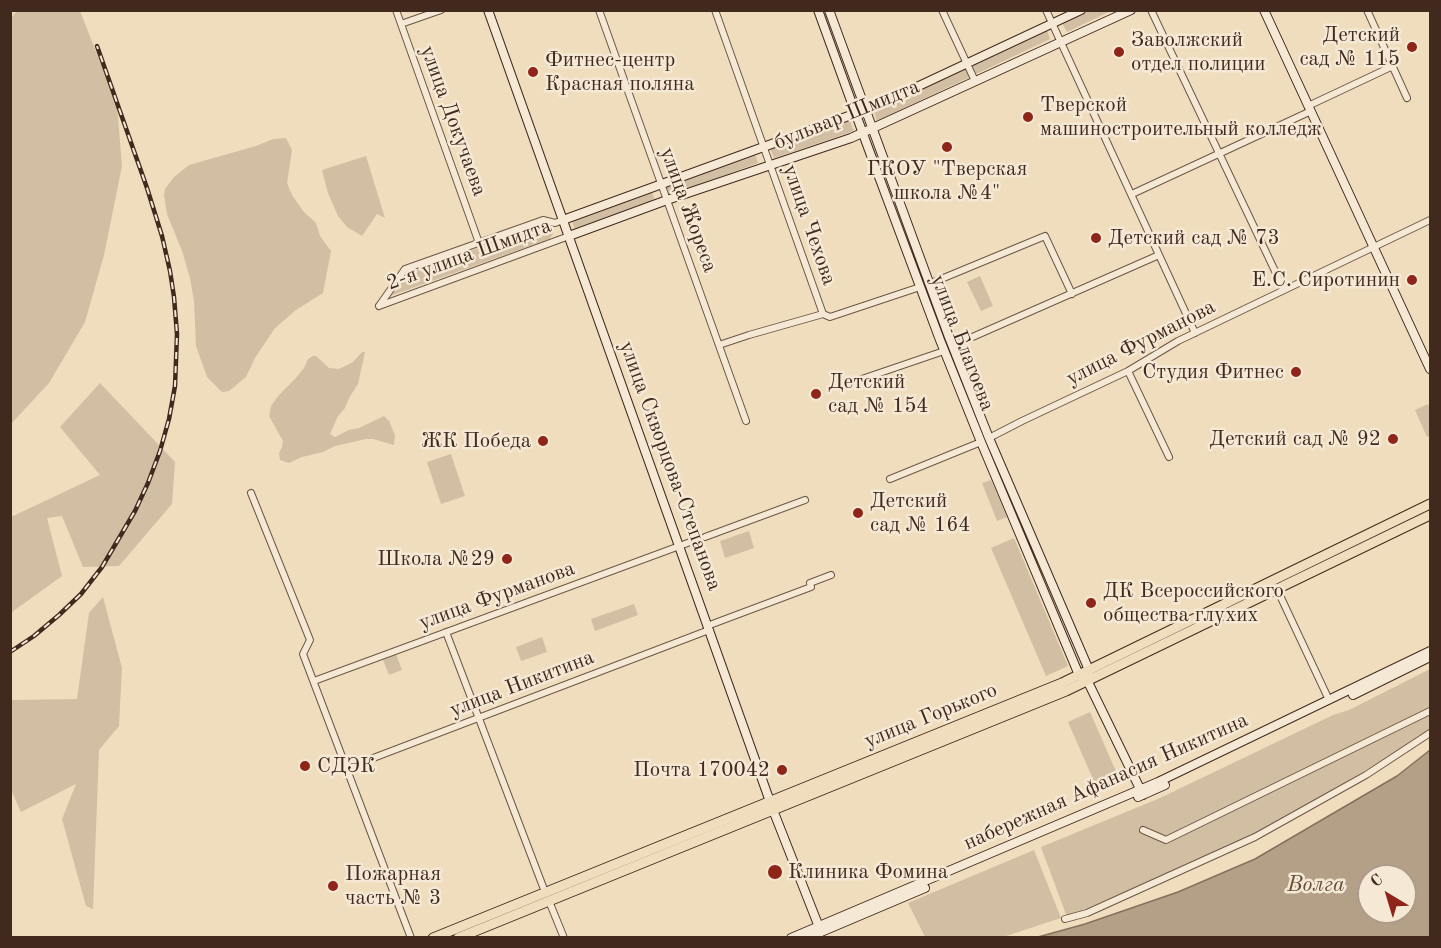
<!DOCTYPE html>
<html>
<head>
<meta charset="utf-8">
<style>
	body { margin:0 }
	#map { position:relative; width:1441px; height:948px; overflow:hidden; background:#efddbe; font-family:"Old Standard TT",serif }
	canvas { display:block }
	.frame { position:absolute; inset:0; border:12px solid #42291d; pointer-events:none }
	.north { position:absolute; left:1357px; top:864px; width:60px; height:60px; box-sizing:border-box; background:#f5e9d5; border:2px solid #ad9c8b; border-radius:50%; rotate:322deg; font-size:16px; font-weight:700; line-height:24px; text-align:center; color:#42291d }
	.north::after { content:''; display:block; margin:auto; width:21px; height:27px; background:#8f2418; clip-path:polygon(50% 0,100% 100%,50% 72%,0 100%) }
</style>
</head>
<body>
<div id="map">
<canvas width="1441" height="948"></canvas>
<div class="frame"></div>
<div class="north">С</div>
</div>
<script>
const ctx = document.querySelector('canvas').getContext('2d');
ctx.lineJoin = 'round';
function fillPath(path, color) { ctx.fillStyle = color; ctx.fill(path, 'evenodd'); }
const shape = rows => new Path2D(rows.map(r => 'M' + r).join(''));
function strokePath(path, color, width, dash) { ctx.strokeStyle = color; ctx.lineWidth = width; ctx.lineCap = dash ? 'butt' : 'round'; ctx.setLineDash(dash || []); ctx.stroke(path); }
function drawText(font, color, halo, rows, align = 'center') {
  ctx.font = font + ' "Old Standard TT",serif'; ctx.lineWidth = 5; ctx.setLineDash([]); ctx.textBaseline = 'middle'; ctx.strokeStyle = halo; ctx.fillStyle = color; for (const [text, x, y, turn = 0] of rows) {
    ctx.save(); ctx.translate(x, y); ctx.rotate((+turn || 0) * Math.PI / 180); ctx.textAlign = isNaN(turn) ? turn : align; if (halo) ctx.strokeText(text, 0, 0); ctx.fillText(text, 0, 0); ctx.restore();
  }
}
const green = shape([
	[17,11,80,11,117,105,122,166,104,255,85,322,49,383,11,424,10,19],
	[1087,11,1111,11,1067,32,1062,23],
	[1047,30,1050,39,877,121,874,112],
	[850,121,854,131,774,158,770,148],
	[286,138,292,150,287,183,292,195,303,211,316,223,320,236,331,251,323,293,296,310,275,328,255,358,246,377,229,391,222,392,207,377,196,346,194,301,190,278,182,251,167,214,164,195,165,189,174,177,189,165,256,146,273,139],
	[755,154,758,163,667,196,664,187],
	[366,156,385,218,377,214,362,236,347,227,338,216,328,193,322,170],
	[652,192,655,201,575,230,572,221],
	[543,225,551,226,553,234,549,239,390,296,408,273],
	[980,276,993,306,981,311,967,282],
	[362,352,365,352,358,384,349,398,345,408,338,416,330,434,335,437,349,430,359,428,384,416,389,421,395,435,394,445,373,439,366,439,335,446,323,452,302,457,289,463,280,460,279,453,282,447,283,441,269,416,271,406,279,395,295,379,304,368,308,359,313,356,316,356,329,368,339,369,353,362],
	[100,383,175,462,172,504,119,566,83,567,62,516,47,518,62,576,12,612,10,602,11,517,100,475,60,427],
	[1428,404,1430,409,1430,436,1427,437,1415,410],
	[451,454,465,496,441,504,427,462],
	[991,480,1007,517,997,521,982,483],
	[749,531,754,548,725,558,720,541],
	[1014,538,1068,666,1046,676,991,548],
	[103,597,122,668,119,726,99,750,93,909,86,906,62,819,76,784,21,812,11,790,10,700,77,699,89,613],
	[634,604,638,615,595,631,591,619],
	[542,637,547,652,521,661,516,647],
	[396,654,402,670,389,675,383,660],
	[1430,669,1430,730,1408,745,1254,836,1067,917,1041,847,1160,798,1333,715,1349,710],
	[1090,712,1118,776,1096,786,1068,722],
	[1034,850,1061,918,1003,937,925,937,908,903]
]);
const water = shape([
	[1430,750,1430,937,1038,937,1085,924,1178,892,1255,859,1397,776,1430,750],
	[1369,876,1405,876,1405,912,1369,912,1369,876]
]);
const street = shape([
	[396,10,479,243],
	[599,10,746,421],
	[715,10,823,314],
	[942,10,975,81],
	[1046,10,1195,333],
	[1151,10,1284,290],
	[1367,10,1407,98],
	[401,24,441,10],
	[1308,106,1393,66],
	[1132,194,1311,111],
	[929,284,1045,236,1072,294],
	[379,306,405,269,543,220,555,223,563,220],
	[379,306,569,236],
	[719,345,749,335,823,314,830,317,920,287],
	[952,346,1159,255],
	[1128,371,1169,457],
	[856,381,944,351],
	[989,438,1022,421,1128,371,1178,341,1430,220],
	[890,479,981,442],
	[251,493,310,640,303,654,411,938],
	[705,537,805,500],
	[1276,587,1329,700],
	[707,626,811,587,810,583,831,575],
	[446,632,545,892],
	[314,681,693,541],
	[347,768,709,630],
	[1143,830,1166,840,1430,711],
	[549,901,564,938],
	[1065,919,1087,913,1255,837,1366,775,1430,733]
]);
const secondary = shape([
	[488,10,773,810,821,932],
	[818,10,866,142,940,340,981,442,1079,675,1088,682,1143,795],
	[829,10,949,337,989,438,1089,670,1088,675],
	[1264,10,1430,369],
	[563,220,876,106,1081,10],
	[569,236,667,200,851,138,1131,10],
	[1353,695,1430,657],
	[1138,797,1165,785],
	[791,938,1158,782,1430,651],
	[807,938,925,888]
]);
const primary = shape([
	[433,938,1062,683,1430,504],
	[458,938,1066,691,1430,515]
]);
const rail = shape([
	[10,652,34,636,59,615,81,594,102,567,135,511,148,483,160,451,169,419,175,386,177,334,174,297,170,271,162,236,147,188,97,46]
]);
const markers = [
	[1412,47,6,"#8f2418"],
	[1119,52,6,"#8f2418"],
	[533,72,6,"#8f2418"],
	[1028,117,6,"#8f2418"],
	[947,147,6,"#8f2418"],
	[1096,238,6,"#8f2418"],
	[1412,280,6,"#8f2418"],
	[1296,372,6,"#8f2418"],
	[816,394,6,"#8f2418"],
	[1393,439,6,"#8f2418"],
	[543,441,6,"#8f2418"],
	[858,513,6,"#8f2418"],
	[507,559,6,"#8f2418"],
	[1091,603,6,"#8f2418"],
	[305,766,6,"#8f2418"],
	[782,770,6,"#8f2418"],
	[775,872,8,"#8f2418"],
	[333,886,6,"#8f2418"]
];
const poiNames = [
	["Детский",1400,35,"right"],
	["сад № 115",1400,59,"right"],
	["Заволжский",1131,40],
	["отдел полиции",1131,64],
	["Фитнес-центр",545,60],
	["Красная поляна",545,84],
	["Тверской",1040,105],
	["машиностроительный колледж",1040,129],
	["ГКОУ \"Тверская",947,169,"center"],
	["школа №4\"",947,193,"center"],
	["Детский сад № 73",1108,238],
	["Е.С. Сиротинин",1400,280,"right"],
	["Студия Фитнес",1284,372,"right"],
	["Детский",828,382],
	["сад № 154",828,406],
	["Детский сад № 92",1381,439,"right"],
	["ЖК Победа",531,441,"right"],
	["Детский",870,501],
	["сад № 164",870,525],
	["Школа №29",495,559,"right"],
	["ДК Всероссийского",1103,591],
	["общества глухих",1103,615],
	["СДЭК",317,766],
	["Почта 170042",770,770,"right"],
	["Клиника Фомина",788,872],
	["Пожарная",345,874],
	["часть № 3",345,898]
];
const streetNames = [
	["бульвар Шмидта",847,115,-22],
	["улица Докучаева",453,121,70],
	["улица Жореса",688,210,70],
	["улица Чехова",809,225,71],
	["2-я улица Шмидта",469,255,-20],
	["улица Благоева",962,343,69],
	["улица Фурманова",1141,343,-27],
	["улица Скворцова-Степанова",670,466,70],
	["улица Фурманова",497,596,-20],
	["улица Никитина",522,684,-21],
	["улица Горького",931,716,-22],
	["набережная Афанасия Никитина",1106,782,-24]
];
const waterNames = [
	["Волга",1316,885]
];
fillPath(green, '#d2bea3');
fillPath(water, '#b4a087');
strokePath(water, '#86705d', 1.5);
strokePath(street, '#6d5645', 8);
strokePath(secondary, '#42291d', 10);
strokePath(primary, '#42291d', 11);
strokePath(street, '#f5e9d5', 6);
strokePath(secondary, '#f5e9d5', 8);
strokePath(primary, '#efddbe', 9);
strokePath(rail, '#42291d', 4.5);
strokePath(rail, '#f5e9d5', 2, [7]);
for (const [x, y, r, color] of markers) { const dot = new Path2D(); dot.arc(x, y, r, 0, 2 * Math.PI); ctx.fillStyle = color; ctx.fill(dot); strokePath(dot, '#f5e9d5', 2); }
drawText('21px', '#42291d', '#f5e9d5', poiNames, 'left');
drawText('21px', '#42291d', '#f5e9d5', streetNames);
drawText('italic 22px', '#644d3d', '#f5e9d5', waterNames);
</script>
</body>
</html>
